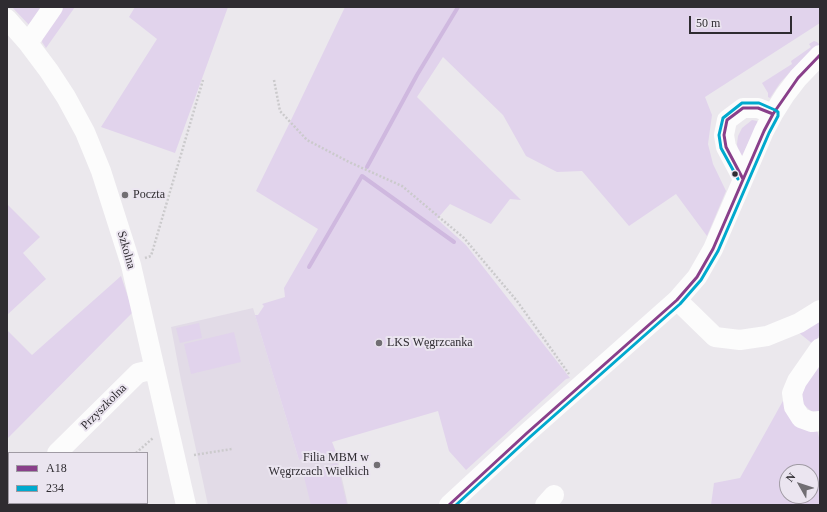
<!DOCTYPE html>
<html>
<head>
<meta charset="utf-8">
<style>
	body { margin:0 }
	#map { position:relative; width:827px; height:512px; overflow:hidden; background:#ebe8ed; font-family:"Times New Roman",serif }
	canvas { display:block }
	.frame { position:absolute; inset:0; border:8px solid #2f2c31; pointer-events:none }
	.legend { position:absolute; left:8px; top:452px; width:140px; height:52px; box-sizing:border-box; background:#ebe5f0; border:1px solid #a09ba4; margin:0; padding:5px 7px; list-style:none; font-size:12px; color:#2f2c31 }
	.legend li { display:flex; align-items:center; gap:8px; height:20px }
	.legend b { width:20px; border:1px solid #a09ba4 }
	.north { position:absolute; left:779px; top:464px; width:40px; height:40px; box-sizing:border-box; background:#ebe5f0; border:1px solid #a09ba4; border-radius:50%; rotate:309deg; font-size:11px; font-weight:700; line-height:16px; text-align:center; color:#2f2c31 }
	.north::after { content:''; display:block; margin:auto; width:14px; height:18px; background:#716e73; clip-path:polygon(50% 0,100% 100%,50% 72%,0 100%) }
	.scale { position:absolute; left:689px; top:16px; width:103px; height:18px; box-sizing:border-box; border:2px solid #2f2c31; border-top:0; padding-left:5px; font-size:12px; line-height:14px; white-space:nowrap; color:#2f2c31; -webkit-text-stroke:3px #ebe5f0; paint-order:stroke }
</style>
</head>
<body>
<div id="map">
<canvas width="827" height="512"></canvas>
<div class="frame"></div>
<ul class="legend">
<li><b style="height:5px;background:#893f8a"></b>A18</li>
<li><b style="height:5px;background:#00a9ce"></b>234</li>
</ul>
<div class="north">N</div>
<div class="scale">50 m</div>
</div>
<script>
const ctx = document.querySelector('canvas').getContext('2d');
ctx.lineJoin = 'round';
function fillPath(path, color) { ctx.fillStyle = color; ctx.fill(path, 'evenodd'); }
const shape = rows => new Path2D(rows.map(r => 'M' + r).join(''));
function strokePath(path, color, width, dash) { ctx.strokeStyle = color; ctx.lineWidth = width; ctx.lineCap = dash ? 'butt' : 'round'; ctx.setLineDash(dash || []); ctx.stroke(path); }
function drawText(font, color, halo, rows, align = 'center') {
  ctx.font = font + ' "Times New Roman",serif'; ctx.lineWidth = 4; ctx.setLineDash([]); ctx.textBaseline = 'middle'; ctx.strokeStyle = halo; ctx.fillStyle = color; for (const [text, x, y, turn = 0] of rows) {
    ctx.save(); ctx.translate(x, y); ctx.rotate((+turn || 0) * Math.PI / 180); ctx.textAlign = isNaN(turn) ? turn : align; if (halo) ctx.strokeText(text, 0, 0); ctx.fillText(text, 0, 0); ctx.restore();
  }
}
const built = shape([
	[253,308,299,460,336,452,348,505,208,505,181,380,171,327]
]);
const green = shape([
	[12,7,42,7,29,25],
	[62,7,75,7,46,48,42,42,43,35],
	[135,7,228,7,175,153,101,127,157,39,129,17],
	[345,7,820,7,820,23,705,97,712,115,708,144,713,164,726,191,707,236,676,194,629,226,582,171,557,172,526,156,503,115,443,57,417,97,521,200,510,199,491,224,450,204,437,219,466,245,570,378,566,379,466,470,449,451,438,411,332,442,336,452,299,460,255,315,258,315,264,306,262,304,285,297,284,288,318,229,256,191,292,118],
	[814,41,817,42,819,44,818,47,791,71,780,83,770,98,768,97,768,93,762,83,792,64,791,61,811,47,809,44],
	[752,120,757,121,758,123,741,158,738,152,737,144,738,136,742,128],
	[7,204,40,237,23,253,46,279,7,315],
	[121,276,133,312,7,439,7,330,32,355],
	[820,318,820,334,814,345,798,332],
	[199,323,202,338,180,343,176,328],
	[234,332,241,362,191,374,184,344],
	[820,360,820,412,811,411,804,405,802,396,804,387],
	[784,399,817,430,820,441,820,505,711,505,714,483,740,478],
	[787,472,811,472,811,496,787,496],
	[337,463,347,505,311,505,303,473]
]);
const stream = shape([
	[367,167,417,75,458,7],
	[309,267,362,176,454,242]
]);
const path = shape([
	[274,80,280,111,307,140,349,162,402,186,464,238,517,301,569,374],
	[145,258,151,256,203,80],
	[136,453,153,438],
	[194,455,232,449],
	[81,505,83,503]
]);
const minor = shape([
	[7,19,28,43,49,71,66,97,85,132,101,171,131,265,186,505],
	[28,43,53,7],
	[743,179,726,147,724,135,727,120,743,108,758,108,773,114],
	[677,300,715,337,740,340,767,336,799,323,820,310],
	[820,348,797,381,792,393,794,407,801,418,812,422,820,421],
	[57,453,138,373,155,369],
	[7,503,9,501],
	[449,505,527,433,677,300,697,277,713,249,764,131,773,114,785,95,798,78,820,55],
	[545,505,554,495]
]);
const bus1 = shape([
	[743,179,726,147,724,135,727,120,743,108,758,108,773,114],
	[449,505,527,433,677,300,697,277,713,249,764,131,773,114,798,78,820,55]
]);
const bus2 = shape([
	[456,505,530,437,680,304,701,280,718,251,769,133,778,116,778,112,775,110,759,103,742,103,723,118,719,135,721,148,738,179]
]);
const markers = [
	[735,174,3.5,"#2f2c31"],
	[125,195,4,"#716e73"],
	[379,343,4,"#716e73"],
	[377,465,4,"#716e73"]
];
const poiNames = [
	["Poczta",133,195],
	["LKS Węgrzcanka",387,343],
	["Filia MBM w",369,458,"right"],
	["Węgrzcach Wielkich",369,472,"right"]
];
const streetNames = [
	["Szkolna",126,250,74],
	["Przyszkolna",104,407,-45]
];
fillPath(built, '#e2dbe7');
fillPath(green, '#e1d3ec');
strokePath(stream, '#cfb8df', 4);
strokePath(path, '#cbcacc', 2.5, [2, 2]);
strokePath(minor, '#fcfcfc', 20);
strokePath(bus1, '#893f8a', 3);
strokePath(bus2, '#00a9ce', 3);
for (const [x, y, r, color] of markers) { const dot = new Path2D(); dot.arc(x, y, r, 0, 2 * Math.PI); ctx.fillStyle = color; ctx.fill(dot); strokePath(dot, '#ebe5f0', 1.5); }
drawText('12px', '#2f2c31', '#ebe5f0', poiNames, 'left');
drawText('12px', '#2f2c31', '#ebe5f0', streetNames);
</script>
</body>
</html>
